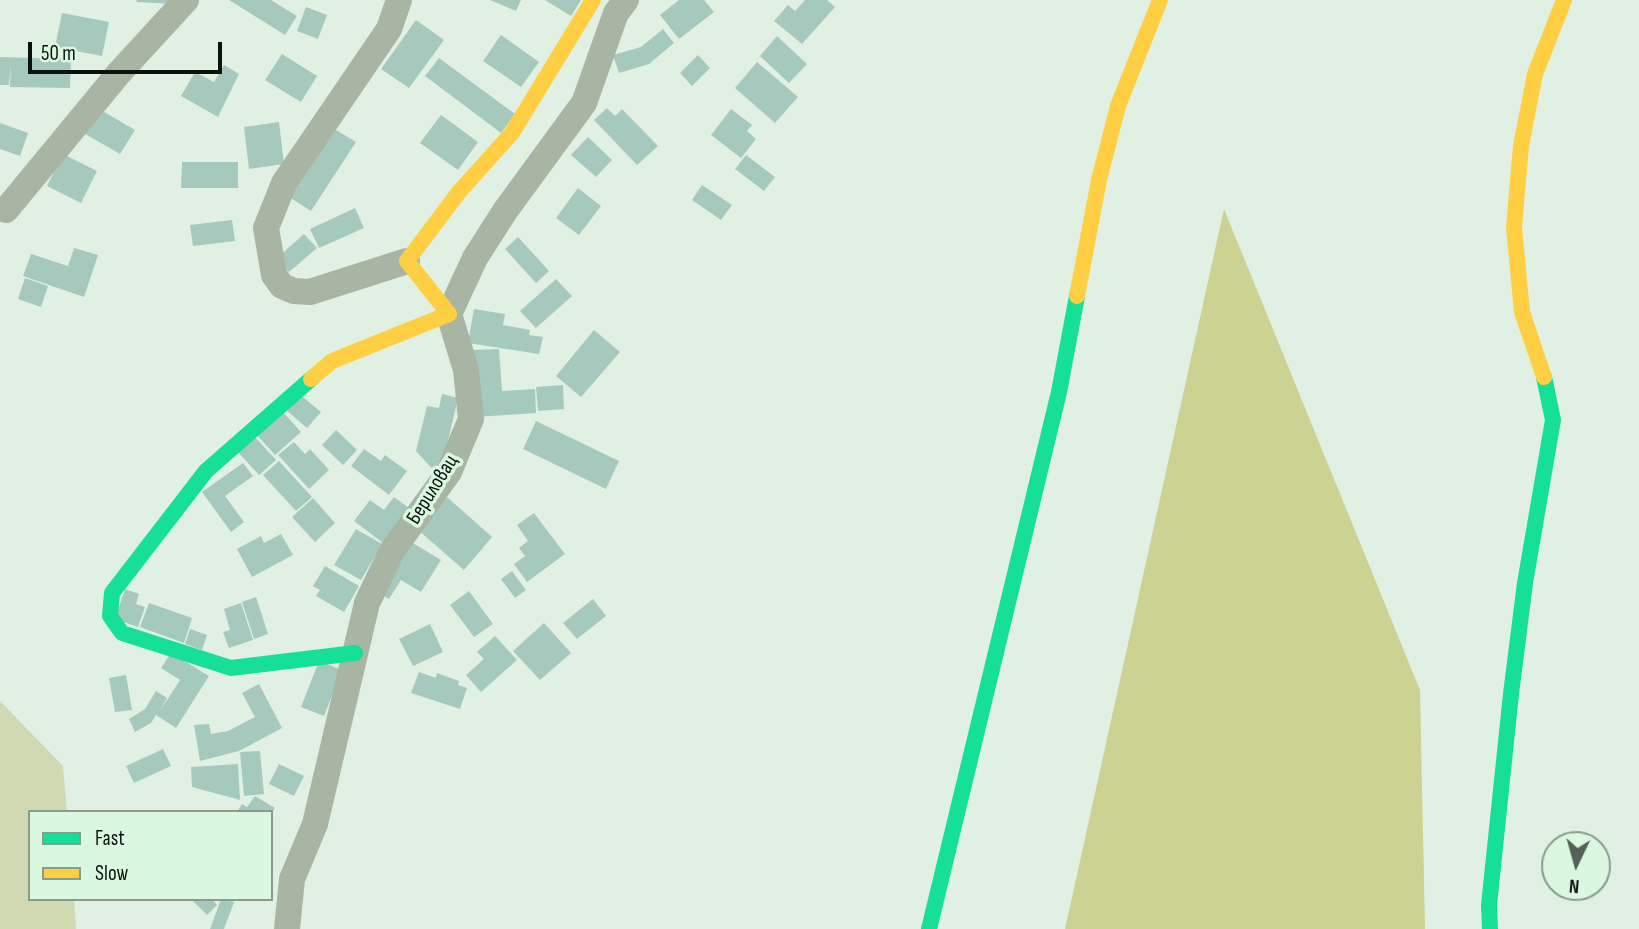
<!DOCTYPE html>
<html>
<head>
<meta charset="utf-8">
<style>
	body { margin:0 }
	#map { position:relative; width:1639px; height:929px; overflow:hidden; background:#e0f1e4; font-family:"Sofia Sans Condensed",sans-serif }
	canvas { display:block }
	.legend { position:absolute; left:28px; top:810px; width:245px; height:91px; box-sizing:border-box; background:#daf7e0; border:2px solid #879c8b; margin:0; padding:9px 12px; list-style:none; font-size:21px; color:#0a140c }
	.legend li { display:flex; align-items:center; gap:14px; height:35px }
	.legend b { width:35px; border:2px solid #879c8b }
	.north { position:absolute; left:1541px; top:831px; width:70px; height:70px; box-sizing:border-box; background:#daf7e0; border:2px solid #879c8b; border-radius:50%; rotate:185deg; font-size:19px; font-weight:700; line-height:28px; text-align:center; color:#0a140c }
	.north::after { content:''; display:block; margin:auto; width:24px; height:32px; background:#556158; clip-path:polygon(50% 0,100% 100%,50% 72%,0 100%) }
	.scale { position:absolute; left:28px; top:42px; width:194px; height:32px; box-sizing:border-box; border:4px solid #0a140c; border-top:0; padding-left:9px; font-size:21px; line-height:24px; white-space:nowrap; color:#0a140c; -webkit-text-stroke:5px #daf7e0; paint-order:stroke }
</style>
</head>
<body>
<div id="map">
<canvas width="1639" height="929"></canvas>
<ul class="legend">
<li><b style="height:9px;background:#16e098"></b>Fast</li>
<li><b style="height:9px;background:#ffcf43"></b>Slow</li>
</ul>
<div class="north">N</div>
<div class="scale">50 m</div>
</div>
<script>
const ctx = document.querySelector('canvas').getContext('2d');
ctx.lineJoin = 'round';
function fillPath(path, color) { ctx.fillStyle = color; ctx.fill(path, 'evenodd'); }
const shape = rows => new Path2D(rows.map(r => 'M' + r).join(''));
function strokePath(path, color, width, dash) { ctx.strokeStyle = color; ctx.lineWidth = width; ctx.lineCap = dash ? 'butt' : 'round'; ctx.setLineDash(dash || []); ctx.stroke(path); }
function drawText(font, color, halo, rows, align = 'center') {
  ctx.font = font + ' "Sofia Sans Condensed",sans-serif'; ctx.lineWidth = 7; ctx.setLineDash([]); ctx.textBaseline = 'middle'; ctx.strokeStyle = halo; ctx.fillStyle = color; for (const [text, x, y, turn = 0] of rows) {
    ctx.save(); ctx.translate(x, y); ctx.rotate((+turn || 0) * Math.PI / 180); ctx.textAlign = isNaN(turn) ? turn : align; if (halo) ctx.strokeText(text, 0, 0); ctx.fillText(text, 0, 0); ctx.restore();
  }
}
const green = shape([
	[0,701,63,766,67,812,30,812,30,899,74,899,76,929,0,929]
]);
const forest = shape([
	[1224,209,1420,690,1425,929,1065,929]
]);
const building = shape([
	[137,0,176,0,176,4,136,2],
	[229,0,271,0,297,16,285,35],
	[490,0,521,0,516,11],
	[545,0,581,0,571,16],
	[679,0,704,0,714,12,679,39,660,15],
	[805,0,827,0,835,7,802,44,774,21,788,5,795,11],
	[306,7,327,15,318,39,297,31],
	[62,13,109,22,102,56,55,47],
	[416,20,444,40,409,88,381,69],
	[663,29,674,43,649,64,619,73,613,55,641,47],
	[501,35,539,62,521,87,483,61],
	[777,36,807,64,789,83,760,56],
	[282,54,317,76,301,102,265,80],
	[698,55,710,68,692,86,680,73],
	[0,57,71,59,70,88,10,87,11,64,9,85,0,85],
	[439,58,515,114,501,133,425,76],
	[757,62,798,97,775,123,735,88],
	[224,65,239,74,218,117,181,96,195,72,214,82],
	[94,106,135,130,120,154,80,131],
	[607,108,615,116,622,109,658,146,637,165,594,120],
	[731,109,752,125,747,131,756,139,741,158,711,135],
	[441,115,478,142,458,170,420,143],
	[279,122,284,164,249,169,244,127],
	[0,123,28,133,20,156,0,149],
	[328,125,356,142,311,211,283,193],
	[588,137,612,160,596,177,571,155],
	[63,154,97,171,81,203,47,186],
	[746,155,775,177,764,191,735,169],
	[182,162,238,162,238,188,181,188],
	[702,185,732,205,721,220,692,200],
	[578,188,601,206,579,235,556,218],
	[355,208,364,228,319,248,310,229],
	[232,220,235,241,193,246,190,225],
	[304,234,317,248,289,272,276,259],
	[518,237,549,271,536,283,505,249],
	[74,248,98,255,84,297,23,276,31,254,68,266],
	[25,278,48,286,41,307,18,299],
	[556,279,572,296,536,328,520,311],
	[474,309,505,314,503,325,530,330,529,335,543,337,539,354,468,343],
	[594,330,620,352,581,397,556,376],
	[499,349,502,391,535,389,536,413,476,417,472,350],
	[563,385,564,409,538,411,536,387],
	[298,393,321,412,307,428,285,409],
	[442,394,458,398,444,458,437,474,416,451,427,406,439,408],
	[282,411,301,432,275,455,256,434],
	[536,421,619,461,606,489,523,449],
	[336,430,357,450,343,465,322,445],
	[254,436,276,460,259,475,237,451],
	[294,442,305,454,310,449,329,470,309,489,278,455],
	[364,449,381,461,385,455,407,471,389,495,351,466],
	[279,461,312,497,296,511,263,475],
	[243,463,253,476,225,496,244,522,231,532,202,492],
	[394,497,409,508,383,543,354,521,370,500,384,510],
	[447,497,492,537,464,570,418,530],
	[313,498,335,523,315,542,292,517],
	[534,513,565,554,527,582,514,564,525,556,519,548,528,541,517,525],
	[356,529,382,544,361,580,334,565],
	[281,534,293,555,252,577,237,549,261,536,264,543],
	[406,539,441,560,421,592,401,580,389,599,375,590],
	[325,566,359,586,344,612,316,596,320,590,313,586],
	[512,571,526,590,515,598,501,579],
	[125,589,139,594,136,604,145,607,138,627,115,619],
	[469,591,493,624,474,637,450,605],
	[256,597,268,634,254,639,242,602],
	[593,599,606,616,577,639,563,623],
	[149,603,192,618,184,643,140,627],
	[241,603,253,640,229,648,223,632,230,630,224,609],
	[544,623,571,653,540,680,513,651],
	[430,624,443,652,413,666,399,639],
	[190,629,207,635,202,650,185,644],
	[495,636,517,660,481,692,466,675,484,659,477,652],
	[171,653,209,676,176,728,156,715,151,723,135,732,129,719,145,709,156,691,167,698,160,711,180,680,161,668],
	[319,661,342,670,324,716,301,707],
	[419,672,436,678,437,673,459,681,458,685,467,688,460,709,411,693],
	[126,675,132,710,115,712,109,678],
	[259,684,282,728,239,751,200,761,194,725,209,724,211,734,228,731,255,717,242,693],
	[163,749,171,766,134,783,126,766],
	[260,751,264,794,244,796,240,752],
	[238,764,240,800,192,787,191,767],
	[279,764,304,776,294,796,269,784],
	[255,796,275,808,272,812,237,812,242,804,247,807],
	[191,899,212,899,217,905,207,915],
	[221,899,234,902,224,929,210,929]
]);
const street = shape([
	[399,0,389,29,284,183,266,228,274,275,282,286,294,291,310,292,407,261],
	[6,210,119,73,186,0],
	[287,929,292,879,315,824,367,603,392,551,449,472,471,419,466,370,449,314,475,258,505,211,584,103,616,13,626,0]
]);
const fast = shape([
	[311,379,206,471,112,593,110,616,122,633,231,668,355,653],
	[929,929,1059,392,1077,296],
	[1490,929,1489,905,1511,694,1525,583,1553,420,1544,377]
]);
const slow = shape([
	[1077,296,1099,180,1118,106,1160,0],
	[1544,377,1522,312,1514,227,1521,146,1535,74,1564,0],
	[311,379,332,361,449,314,407,261,459,192,512,133,593,0]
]);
const streetNames = [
	["Бериловац",433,490,-58]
];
fillPath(green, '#d1d9b2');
fillPath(forest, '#ccd291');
fillPath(building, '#a6c9bd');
strokePath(street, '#a9b5a3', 26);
strokePath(fast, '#16e098', 16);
strokePath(slow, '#ffcf43', 16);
drawText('21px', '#0a140c', '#daf7e0', streetNames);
</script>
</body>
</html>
